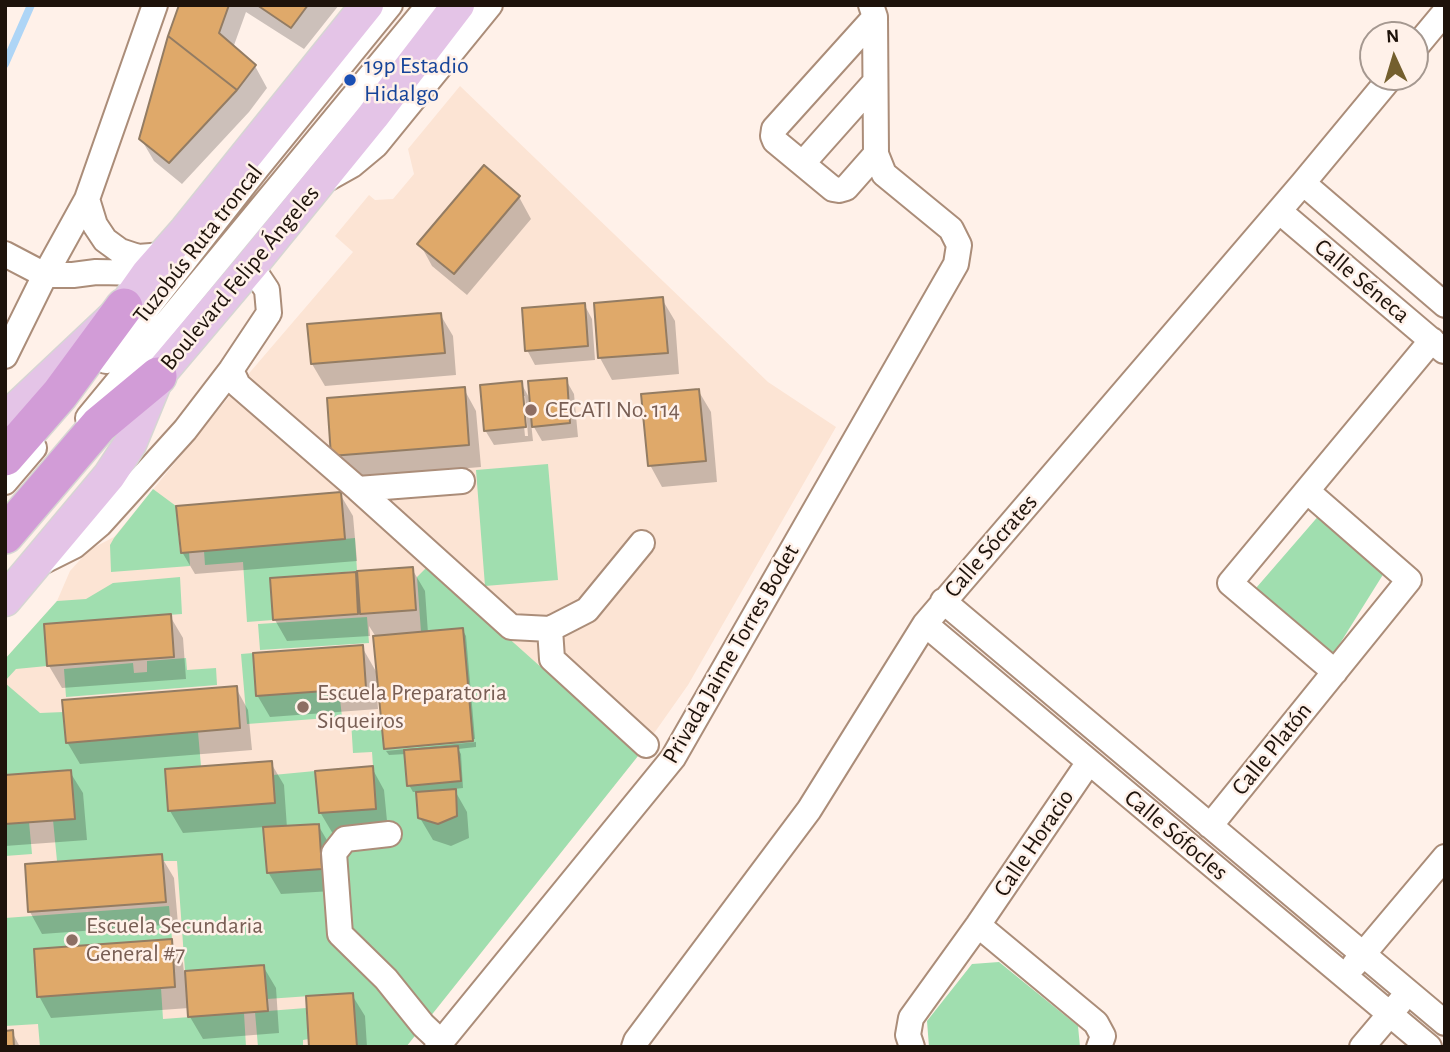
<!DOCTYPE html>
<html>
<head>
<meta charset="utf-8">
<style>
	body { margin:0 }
	#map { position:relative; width:1450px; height:1052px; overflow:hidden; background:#fff1e9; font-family:"Alegreya Sans",sans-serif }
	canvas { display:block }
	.frame { position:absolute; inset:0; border:7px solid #1e130b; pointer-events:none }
	.north { position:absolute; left:1359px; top:21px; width:70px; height:70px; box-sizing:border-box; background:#fff1e9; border:2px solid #a59890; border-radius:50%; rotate:356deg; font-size:19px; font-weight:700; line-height:28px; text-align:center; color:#1e130b }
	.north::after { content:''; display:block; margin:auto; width:24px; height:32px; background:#745f2e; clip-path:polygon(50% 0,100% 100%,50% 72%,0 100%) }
</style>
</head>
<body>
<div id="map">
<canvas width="1450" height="1052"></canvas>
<div class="frame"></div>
<div class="north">N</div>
</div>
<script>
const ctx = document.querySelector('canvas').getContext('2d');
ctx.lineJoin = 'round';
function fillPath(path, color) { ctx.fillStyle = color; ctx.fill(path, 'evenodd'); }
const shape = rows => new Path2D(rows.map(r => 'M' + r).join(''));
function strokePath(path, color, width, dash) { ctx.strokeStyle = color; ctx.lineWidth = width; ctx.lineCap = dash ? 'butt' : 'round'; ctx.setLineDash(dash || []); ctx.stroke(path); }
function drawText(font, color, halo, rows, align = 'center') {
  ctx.font = font + ' "Alegreya Sans",sans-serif'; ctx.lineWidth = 5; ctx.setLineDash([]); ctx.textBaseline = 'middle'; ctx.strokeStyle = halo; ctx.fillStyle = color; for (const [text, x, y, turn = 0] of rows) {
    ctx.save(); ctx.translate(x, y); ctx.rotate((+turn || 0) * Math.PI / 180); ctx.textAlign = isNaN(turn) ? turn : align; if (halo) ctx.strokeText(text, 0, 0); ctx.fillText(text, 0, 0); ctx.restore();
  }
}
const built = shape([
	[460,86,768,382,836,427,688,685,638,756,406,1047,5,1047,5,659,57,601,70,571,89,550,114,537,233,392,353,252,335,236,369,195,375,200,393,199,414,174,408,149]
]);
const green = shape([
	[548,464,558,580,485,586,476,470],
	[153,489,176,506,180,552,189,552,190,566,111,572,110,545,114,538],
	[1321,513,1384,573,1334,653,1250,595],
	[355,538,357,571,270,578,273,620,247,622,243,562,205,565,204,551],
	[428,566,600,720,638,756,406,1047,357,1047,353,993,267,999,264,965,185,971,177,861,163,861,162,854,57,861,53,820,75,818,71,770,5,775,5,683,40,713,64,712,66,742,198,732,201,766,165,769,169,811,274,803,273,775,315,771,319,813,376,809,372,752,353,753,351,720,380,717,384,749,473,740,463,628,421,632,417,577],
	[457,746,460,781,407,786,404,750],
	[455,789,457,816,438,824,418,818,416,792],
	[319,824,322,869,267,873,264,827],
	[180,577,182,614,44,624,47,666,16,669,5,681,5,659,57,601,86,599,113,583],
	[367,617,369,643,260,650,258,624],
	[253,653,256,696,339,690,342,717,247,724,241,654],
	[186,658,187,670,216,668,217,685,66,697,64,669,133,663,134,673,147,672,147,661],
	[29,822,32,854,5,856,5,824],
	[169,906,172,939,34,949,37,996,161,988,163,1019,244,1013,246,1047,40,1047,38,1024,5,1026,5,918],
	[999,962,1078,1026,1080,1047,929,1047,927,1021,972,964],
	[306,1008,309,1039,303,1040,303,1047,258,1047,255,1012]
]);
const shadow = shape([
	[181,5,339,5,304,49,246,12,233,48,255,66,267,88,249,112,182,184,154,161,141,139],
	[519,197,531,219,467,295,432,266,420,244],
	[662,299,675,321,679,374,612,380,600,358],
	[584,304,592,319,595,360,535,365,527,350],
	[440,314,453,336,456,375,325,386,312,364],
	[566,380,574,394,578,437,542,441,531,422,533,441,494,445,485,430,521,383,531,401],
	[521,396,525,396,528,436,525,436],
	[464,389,476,411,481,467,345,478,333,456],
	[698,390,711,412,717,482,662,487,650,465],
	[340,494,353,516,357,561,195,574,182,552],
	[412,569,425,591,428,633,462,629,466,636,475,739,386,747,386,749,379,683,376,683,378,709,270,717,257,695,362,647,378,675,376,637,369,626,370,636,287,641,275,620,355,574,360,583],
	[170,616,183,638,186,679,62,688,49,666],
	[236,688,248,710,252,750,80,764,67,742],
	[476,742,476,747,458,749,461,754,463,788,454,789,467,812,469,838,451,846,433,840,420,818,418,792,413,792,409,785,406,754,389,755,386,751],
	[271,763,284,785,287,828,318,825,331,847,333,891,281,894,268,872,265,827,183,833,170,811],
	[372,768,384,790,388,831,333,834,320,812],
	[70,772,83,793,87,840,5,846,5,776],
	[161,856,174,878,178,924,42,934,30,912],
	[171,941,183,963,184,972,263,966,276,988,279,1033,203,1039,190,1017,189,1008,51,1018,39,996],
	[352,995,365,1016,367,1047,311,1047],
	[12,1032,20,1047,5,1047]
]);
const stream = shape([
	[5,64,31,5]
]);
const building = shape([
	[179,5,229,5,219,33,256,65,237,90,168,36,179,5],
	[257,5,308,5,291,28,257,5],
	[168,36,237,90,169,163,139,139,168,36],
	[484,165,520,196,454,274,417,244,484,165],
	[663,297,668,353,598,358,594,303,663,297],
	[585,303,588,346,525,351,522,308,585,303],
	[441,313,445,353,311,364,307,324,441,313],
	[567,378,570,423,532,427,528,381,567,378],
	[522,381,526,427,484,431,480,385,522,381],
	[465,387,469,445,331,456,327,398,465,387],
	[699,389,706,461,648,466,641,394,699,389],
	[341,492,345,539,181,553,176,506,341,492],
	[413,567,416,610,360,614,357,571,413,567],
	[356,572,358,614,273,620,270,578,356,572],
	[171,614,174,657,47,666,44,624,171,614],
	[463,628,473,741,384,749,373,636,463,628],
	[363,645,366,688,256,696,253,653,363,645],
	[237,686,240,728,66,743,62,700,237,686],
	[458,746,461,781,407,786,404,750,458,746],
	[272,761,275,803,168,811,165,769,272,761],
	[373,766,376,809,319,813,315,771,373,766],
	[71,770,75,819,5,824,5,775,71,770],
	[456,789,457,816,438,824,418,818,416,792,456,789],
	[319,824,322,869,267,873,263,827,319,824],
	[162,854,166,902,28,912,25,864,162,854],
	[172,939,175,987,37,997,34,949,172,939],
	[264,965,268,1011,188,1017,185,971,264,965],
	[353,993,357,1047,309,1047,306,996,353,993],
	[13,1030,14,1047,5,1047,5,1031,13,1030]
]);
const minor = shape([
	[875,17,774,129,773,136,775,141,833,189,839,190,846,188,876,154],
	[1415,48,1445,12],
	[803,163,875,82],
	[327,179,352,165,376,145,490,5],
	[1303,183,1445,305],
	[87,199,95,225,105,240,120,251,138,257,164,255],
	[1279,211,1444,351],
	[5,254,45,275,73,275,96,272,148,273],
	[5,356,45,275,87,199,155,5],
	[106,361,257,168,390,5],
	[231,370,238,385,358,489,462,481],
	[88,418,429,5],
	[5,482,34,448],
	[358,489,511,627,550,629,587,610,642,543],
	[38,564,74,546,100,524,185,430,231,370,269,313,267,290,251,266],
	[943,601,1445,1023],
	[925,624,1429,1047],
	[550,629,552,659,646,745],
	[1335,672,1230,583,1432,340],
	[1210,826,1409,580,1307,491],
	[389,834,345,839,334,853,340,934,386,979,423,1025,441,1042],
	[978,925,1096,1023,1103,1036,1099,1047],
	[1354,965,1445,857],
	[437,1047,673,758,956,264,959,245,951,229,884,174,876,154,875,17,871,5],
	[634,1047,636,1041,809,810,925,624,1303,183,1391,77],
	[912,1047,908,1035,911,1018,978,925,1089,762],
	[1362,1047,1400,1002]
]);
const major = shape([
	[5,419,124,307,148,273,186,230,367,5],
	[5,600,109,476,130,444,158,376,251,266,373,116,458,5]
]);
const highway = shape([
	[5,457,60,394,124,307],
	[5,535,99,425,158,376]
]);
const markers = [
	[350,80,7,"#1a4fb4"],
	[531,410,7,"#8d6e63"],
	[303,707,7,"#8d6e63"],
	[72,940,7,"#8d6e63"]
];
const transitNames = [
	["19p Estadio",364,66],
	["Hidalgo",364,94]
];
const streetNames = [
	["Tuzobús Ruta troncal",198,244,-52],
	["Boulevard Felipe Ángeles",240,278,-50],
	["Calle Séneca",1362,281,40],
	["Calle Sócrates",991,546,-49],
	["Privada Jaime Torres Bodet",731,654,-60],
	["Calle Platón",1272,749,-51],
	["Calle Sófocles",1176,835,40],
	["Calle Horacio",1034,843,-56]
];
const educationNames = [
	["CECATI No. 114",545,410],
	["Escuela Preparatoria",317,693],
	["Siqueiros",317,721],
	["Escuela Secundaria",86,926],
	["General #7",86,954]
];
fillPath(built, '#fce4d4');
fillPath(green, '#a0deaf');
fillPath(shadow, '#0003');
strokePath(stream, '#aed5f6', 8);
fillPath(building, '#dfa96a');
strokePath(building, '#937c63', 2);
strokePath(minor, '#ab8d79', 28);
strokePath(major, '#d6d5d3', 35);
strokePath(highway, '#d6d5d3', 40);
strokePath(minor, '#fff', 24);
strokePath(major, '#e4c4e7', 32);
strokePath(highway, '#d29cd7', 37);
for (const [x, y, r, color] of markers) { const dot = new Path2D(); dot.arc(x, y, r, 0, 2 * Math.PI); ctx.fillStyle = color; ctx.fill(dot); strokePath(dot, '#fff1e9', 2.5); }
drawText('24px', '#164399', '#fff1e9', transitNames, 'left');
drawText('24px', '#1e130b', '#fff1e9', streetNames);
drawText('24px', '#785e54', '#fff1e9', educationNames, 'left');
</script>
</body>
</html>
